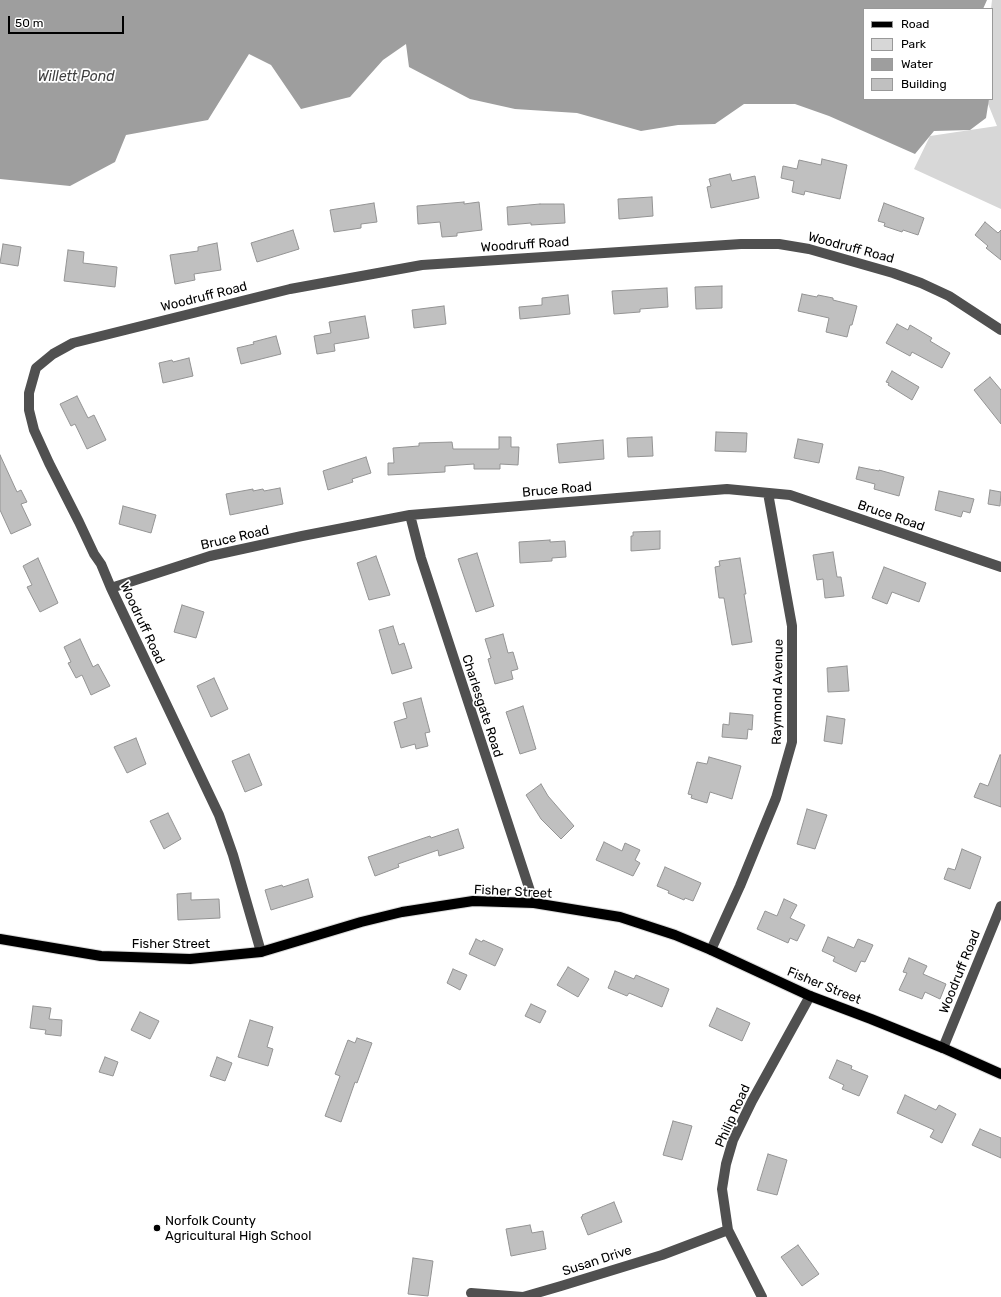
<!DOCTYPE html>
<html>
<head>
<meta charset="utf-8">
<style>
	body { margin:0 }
	#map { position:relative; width:1001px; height:1297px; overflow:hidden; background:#fff; font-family:Rubik,sans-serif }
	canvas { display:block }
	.legend { position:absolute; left:863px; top:8px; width:130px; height:92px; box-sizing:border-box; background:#fff; border:1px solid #999; margin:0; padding:5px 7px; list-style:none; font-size:12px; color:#000 }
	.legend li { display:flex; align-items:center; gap:8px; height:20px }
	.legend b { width:20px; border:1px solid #999 }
	.scale { position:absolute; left:8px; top:16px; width:116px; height:18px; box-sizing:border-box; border:2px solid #000; border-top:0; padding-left:5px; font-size:12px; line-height:14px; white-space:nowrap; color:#000; -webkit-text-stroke:3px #fff; paint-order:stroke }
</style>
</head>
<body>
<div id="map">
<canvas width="1001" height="1297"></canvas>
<ul class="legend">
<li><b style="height:5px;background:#000"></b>Road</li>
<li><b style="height:11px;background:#d7d7d7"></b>Park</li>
<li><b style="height:11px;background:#9e9e9e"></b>Water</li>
<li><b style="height:11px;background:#c0c0c0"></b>Building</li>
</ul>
<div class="scale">50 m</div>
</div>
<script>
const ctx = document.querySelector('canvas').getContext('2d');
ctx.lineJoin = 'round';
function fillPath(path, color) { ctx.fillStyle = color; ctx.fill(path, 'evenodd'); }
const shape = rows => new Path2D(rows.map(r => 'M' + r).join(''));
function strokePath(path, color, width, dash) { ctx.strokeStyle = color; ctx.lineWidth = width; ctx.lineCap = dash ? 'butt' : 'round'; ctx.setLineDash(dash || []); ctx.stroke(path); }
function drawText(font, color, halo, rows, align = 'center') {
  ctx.font = font + ' Rubik,sans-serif'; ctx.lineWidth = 3.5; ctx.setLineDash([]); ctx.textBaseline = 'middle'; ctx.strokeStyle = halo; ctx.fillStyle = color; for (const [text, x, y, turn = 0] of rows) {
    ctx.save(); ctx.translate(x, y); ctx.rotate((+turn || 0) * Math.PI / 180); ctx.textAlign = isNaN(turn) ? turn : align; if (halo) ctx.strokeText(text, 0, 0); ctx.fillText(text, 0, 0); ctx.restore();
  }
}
const green = shape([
	[992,0,1001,0,1001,209,914,169,930,136,997,126,986,99,992,99,992,9,991,9]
]);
const water = shape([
	[0,0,987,0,983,9,864,9,864,99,989,99,986,118,970,130,934,131,915,154,829,116,795,104,744,104,715,124,678,125,641,131,577,113,515,109,470,99,409,67,406,44,383,60,350,97,301,109,271,65,249,54,208,120,126,135,115,162,70,186,0,179]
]);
const building = shape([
	[822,159,847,165,840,199,805,191,804,195,792,192,794,181,781,178,783,166,797,169,799,160,821,165,822,159],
	[730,174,732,181,755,176,759,198,711,208,707,187,711,186,709,179,730,174],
	[652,197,653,216,619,219,618,199,652,197],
	[464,202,464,204,479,202,482,230,457,233,457,236,442,237,440,222,418,224,417,206,464,202],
	[374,203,377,222,361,224,361,228,334,232,330,210,374,203],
	[884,203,924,218,918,235,903,230,902,232,884,226,885,223,878,221,884,203],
	[540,204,564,204,565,223,531,225,531,223,508,225,507,207,540,204],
	[985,222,998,233,1001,230,1001,260,986,248,988,246,975,235,985,222],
	[293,230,299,249,257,262,251,243,293,230],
	[217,243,221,270,194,274,195,280,175,284,170,255,198,251,198,247,217,243],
	[3,244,21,247,18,266,0,263,3,244],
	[68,250,84,252,83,263,117,267,115,287,64,281,68,250],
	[722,286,722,308,696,309,695,287,722,286],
	[667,288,668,307,640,309,640,312,614,314,612,291,667,288],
	[802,294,817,297,818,295,833,298,833,300,857,306,852,325,850,325,847,337,826,332,829,318,798,311,802,294],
	[568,295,570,314,520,319,519,307,542,305,542,298,568,295],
	[444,306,446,324,414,328,412,310,444,306],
	[365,316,369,338,334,344,335,351,317,354,314,336,331,333,329,322,365,316],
	[897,324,908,330,910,325,932,338,930,341,950,353,942,368,912,352,910,356,886,343,897,324],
	[276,336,281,354,241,364,237,348,254,344,253,342,276,336],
	[189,358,193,376,163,383,159,363,172,360,173,362,189,358],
	[892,371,919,387,912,400,888,385,889,383,886,382,892,371],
	[990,377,1001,390,1001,424,974,390,990,377],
	[77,396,88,418,94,415,106,440,87,449,75,424,71,426,60,404,77,396],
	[716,432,747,433,746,452,715,451,716,432],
	[499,437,511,437,511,447,519,447,518,465,500,464,500,469,474,469,474,464,445,466,445,472,388,475,388,463,394,463,393,448,419,446,419,443,452,442,453,449,499,449,499,437],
	[652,437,653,456,628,457,627,438,652,437],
	[798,439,823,444,819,463,794,458,798,439],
	[603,440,604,459,559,463,557,444,603,440],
	[0,455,17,492,21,490,27,502,21,504,31,525,11,534,0,510,0,455],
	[366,457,371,473,352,479,353,482,328,490,323,471,366,457],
	[859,467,879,471,879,470,904,477,899,496,874,489,875,484,856,479,859,467],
	[280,488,283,504,230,515,226,494,253,489,253,491,263,489,264,491,280,488],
	[990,490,1001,492,1000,506,988,504,990,490],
	[939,491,974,499,970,513,963,511,961,517,935,510,939,491],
	[123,506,156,515,151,533,119,524,123,506],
	[660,531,660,549,631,551,631,536,633,536,633,532,660,531],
	[550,540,550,542,565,541,566,557,552,558,552,561,520,563,519,542,550,540],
	[833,552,837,577,841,577,844,596,825,598,823,579,817,580,813,555,833,552],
	[477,553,494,606,476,612,458,559,477,553],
	[376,556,390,595,369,600,357,563,376,556],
	[38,558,58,603,40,612,27,587,32,585,23,566,38,558],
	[740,558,746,594,744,594,752,642,732,645,724,598,719,598,715,567,720,566,719,561,740,558],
	[884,567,926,583,919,602,892,592,887,604,872,598,884,567],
	[182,605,204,612,196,638,174,632,182,605],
	[393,626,399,645,404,643,412,668,392,674,379,630,393,626],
	[503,634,508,653,513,652,518,669,511,671,513,679,495,684,488,659,491,658,485,639,503,634],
	[80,639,93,667,98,664,110,686,91,695,82,675,76,678,68,663,71,662,64,647,80,639],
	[847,666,849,691,828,692,827,668,847,666],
	[214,678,228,709,211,717,197,686,214,678],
	[421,698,430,732,425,733,428,746,416,749,415,744,401,748,394,722,407,718,403,703,421,698],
	[523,706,536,749,520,754,506,712,523,706],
	[730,713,753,715,752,730,748,729,747,739,722,737,723,724,729,725,730,713],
	[827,716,845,719,842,744,824,741,827,716],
	[136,738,146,764,127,773,114,747,136,738],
	[249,754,262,785,245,792,232,761,249,754],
	[1000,755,1001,755,1001,807,974,797,980,783,988,786,1000,755],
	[709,757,741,766,732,799,710,792,707,803,691,798,692,795,688,794,697,762,707,764,709,757],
	[541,784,548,796,574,826,561,839,541,819,526,795,541,784],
	[807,809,827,815,815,849,797,844,807,809],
	[168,813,181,839,164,849,150,821,168,813],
	[458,829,464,848,439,856,438,850,398,864,399,867,375,876,368,857,430,836,431,838,458,829],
	[604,842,622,851,625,843,640,850,635,860,640,863,633,876,596,860,604,842],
	[962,849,981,857,970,889,944,879,948,868,955,870,962,849],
	[665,867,701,883,693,901,685,898,684,900,668,893,669,891,657,886,665,867],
	[308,879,313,897,271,910,265,890,282,885,283,887,308,879],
	[191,893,191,900,219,899,220,918,178,920,177,894,191,893],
	[784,899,797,905,790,918,805,925,797,941,790,938,788,943,757,929,765,911,777,916,784,899],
	[828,937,854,948,858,939,873,945,865,962,861,961,856,972,833,961,835,957,822,951,828,937],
	[476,939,482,942,483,940,503,949,495,966,469,954,476,939],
	[909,958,927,966,923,974,946,984,940,999,925,992,922,999,899,990,907,973,903,972,909,958],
	[568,967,589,979,578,997,557,985,568,967],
	[453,969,467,975,460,990,447,983,453,969],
	[615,971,634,979,636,975,669,989,662,1007,629,993,627,996,608,988,615,971],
	[531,1004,546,1011,540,1023,525,1016,531,1004],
	[33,1006,51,1008,49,1019,62,1020,61,1036,45,1034,46,1030,30,1028,33,1006],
	[717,1008,750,1023,742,1041,709,1026,717,1008],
	[140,1012,159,1021,150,1039,131,1030,140,1012],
	[250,1020,273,1027,267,1047,273,1049,268,1066,238,1057,250,1020],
	[357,1038,372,1043,357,1083,355,1082,341,1122,325,1116,340,1076,335,1074,348,1040,355,1043,357,1038],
	[105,1057,118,1062,113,1076,99,1072,105,1057],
	[217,1057,232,1063,225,1081,210,1076,217,1057],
	[837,1060,852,1066,851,1069,868,1076,859,1096,842,1089,844,1085,829,1078,837,1060],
	[905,1095,936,1110,939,1105,956,1114,942,1143,930,1137,934,1130,897,1113,905,1095],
	[673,1121,692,1126,682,1160,663,1155,673,1121],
	[980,1129,1001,1138,1001,1158,972,1145,980,1129],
	[768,1154,787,1160,777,1195,757,1190,768,1154],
	[614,1202,622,1222,588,1235,581,1217,583,1216,582,1215,614,1202],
	[530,1225,532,1233,543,1231,546,1249,511,1256,506,1229,530,1225],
	[798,1245,819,1274,802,1286,781,1257,798,1245],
	[413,1258,433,1261,428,1296,408,1294,413,1258]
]);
const minor = shape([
	[410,515,421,558,534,903],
	[111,588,210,556,302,536,410,515,727,489,790,495,1001,567],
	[711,950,740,886,776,798,792,742,792,626,768,493],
	[261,952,233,855,219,815,111,588,101,564,94,554,79,522,49,463,34,430,29,410,29,393,36,368,53,354,73,343,290,289,422,265,741,244,779,244,809,249,893,273,921,283,949,296,1001,330],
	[943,1048,1001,906],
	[471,1293,523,1297,561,1286,662,1255,728,1230],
	[762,1297,728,1230,722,1189,726,1164,733,1140,752,1101,810,996]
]);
const major = shape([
	[0,939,101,956,190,959,261,952,361,922,402,912,473,901,534,903,620,917,675,935,711,950,810,996,871,1019,943,1048,1001,1074]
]);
const markers = [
	[157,1228,4,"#000"]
];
const streetNames = [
	["Woodruff Road",525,245,-4],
	["Woodruff Road",851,248,15],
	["Woodruff Road",204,297,-14],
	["Bruce Road",557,490,-5],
	["Bruce Road",891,516,19],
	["Bruce Road",235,538,-13],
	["Woodruff Road",142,623,65],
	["Raymond Avenue",778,692,-89],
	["Charlesgate Road",482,706,72],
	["Fisher Street",513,892,3],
	["Fisher Street",171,944],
	["Woodruff Road",960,972,-68],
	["Fisher Street",824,986,22],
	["Philip Road",733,1116,-66],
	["Susan Drive",597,1261,-18]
];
const poiNames = [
	["Norfolk County",165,1221],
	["Agricultural High School",165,1236]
];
const waterNames = [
	["Willett Pond",76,77]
];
fillPath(green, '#d7d7d7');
fillPath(water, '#9e9e9e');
fillPath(building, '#c0c0c0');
strokePath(building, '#949494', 1);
strokePath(major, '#dbdbdb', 12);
strokePath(minor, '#505050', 10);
strokePath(major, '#000', 10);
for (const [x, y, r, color] of markers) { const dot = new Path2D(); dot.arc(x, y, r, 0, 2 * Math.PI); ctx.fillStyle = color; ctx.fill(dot); strokePath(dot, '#fff', 1.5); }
drawText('13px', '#000', '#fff', streetNames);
drawText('13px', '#000', '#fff', poiNames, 'left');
drawText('italic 14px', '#3f3f3f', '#fff', waterNames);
</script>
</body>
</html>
